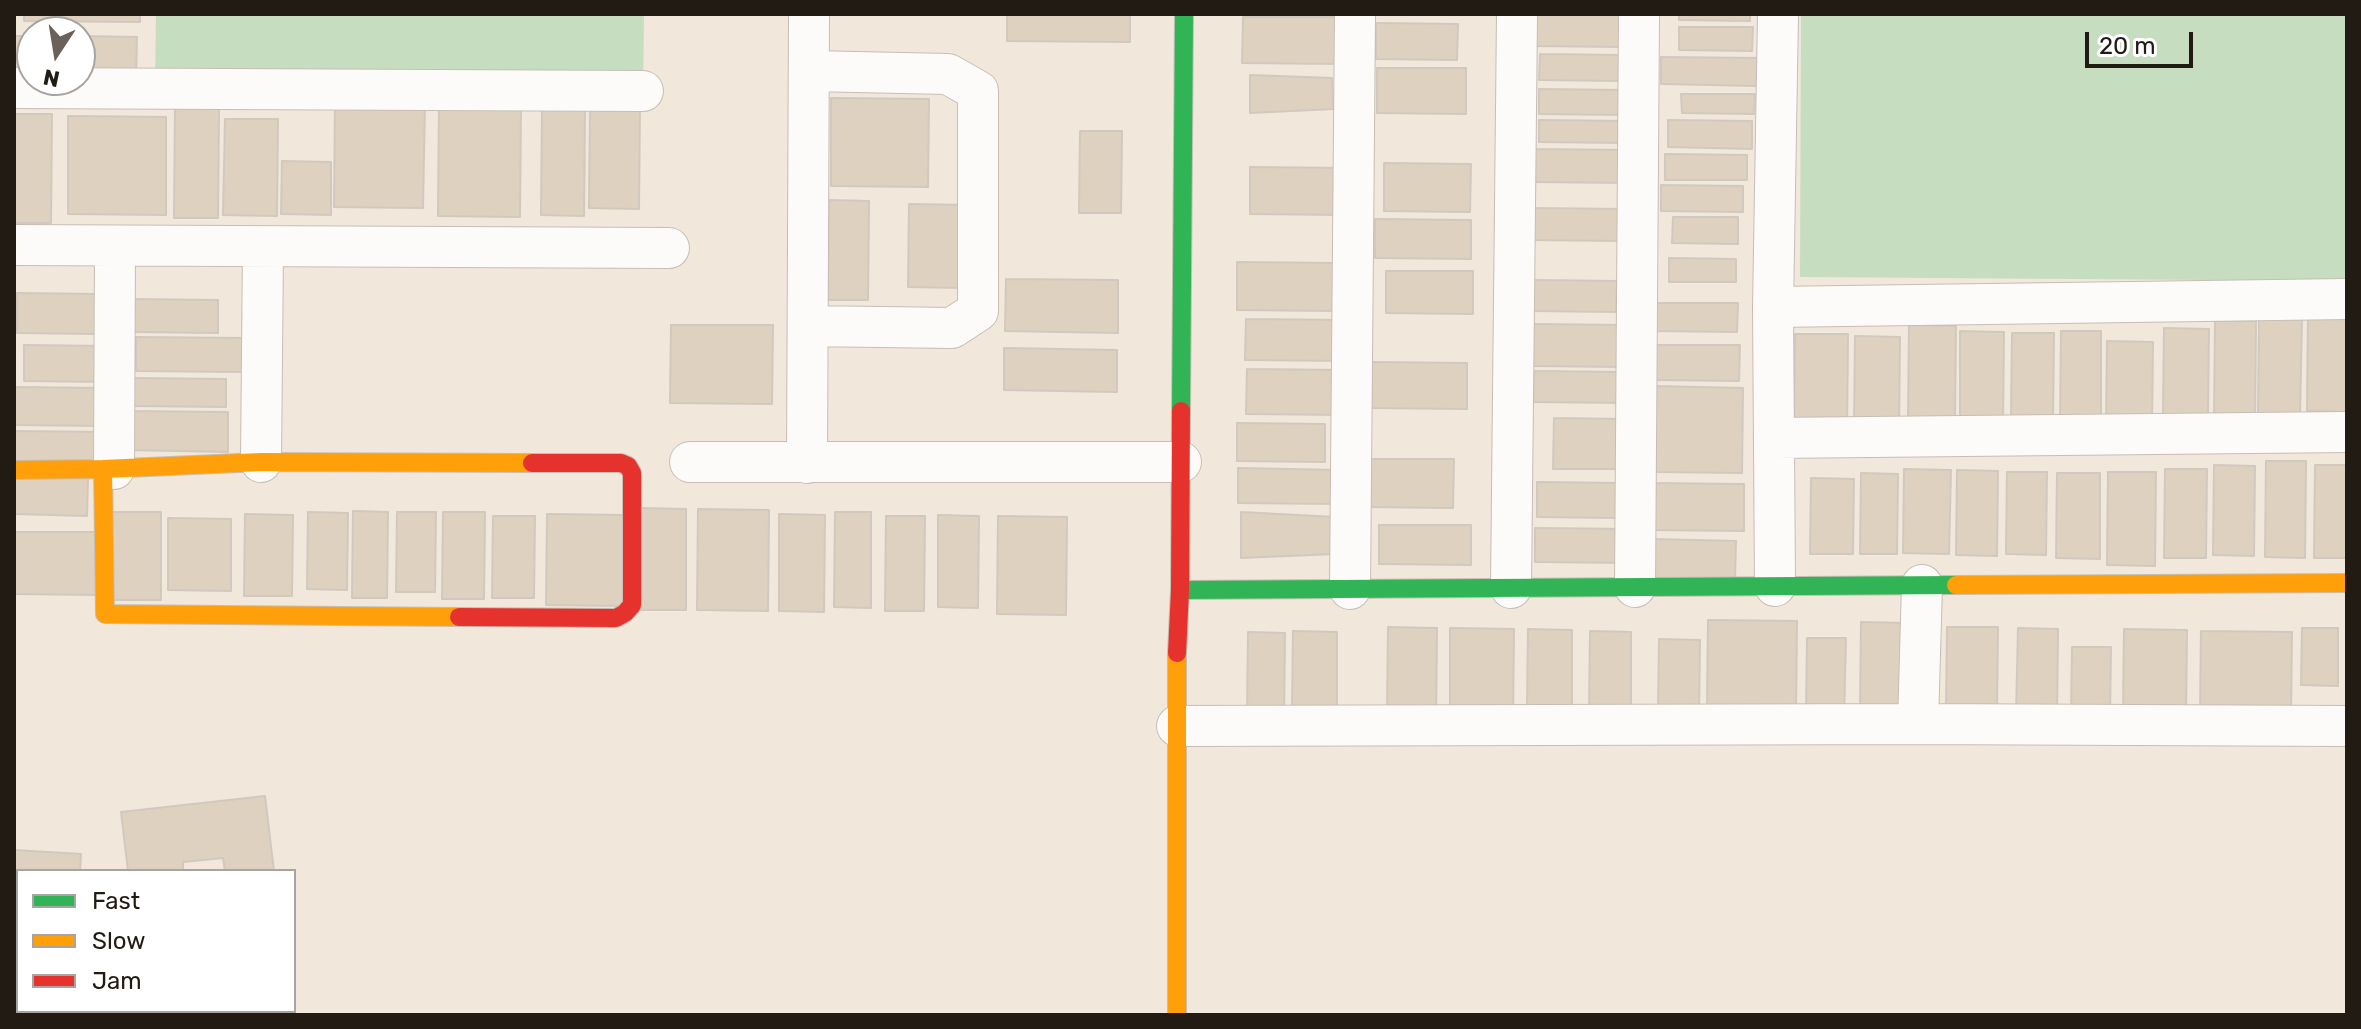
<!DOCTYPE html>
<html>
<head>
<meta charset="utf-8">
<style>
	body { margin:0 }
	#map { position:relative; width:2361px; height:1029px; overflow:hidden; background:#f1e7db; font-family:Rubik,sans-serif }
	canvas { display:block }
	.frame { position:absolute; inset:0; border:16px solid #221b14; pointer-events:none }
	.legend { position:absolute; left:16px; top:869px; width:280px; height:144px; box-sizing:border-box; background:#fff; border:2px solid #a7a4a1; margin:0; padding:10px 14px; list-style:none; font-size:24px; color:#221b14 }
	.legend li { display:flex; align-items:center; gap:16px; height:40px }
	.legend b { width:40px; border:2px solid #a7a4a1 }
	.north { position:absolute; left:16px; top:16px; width:80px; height:80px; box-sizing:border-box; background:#fff; border:2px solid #a7a4a1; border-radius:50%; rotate:192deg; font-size:22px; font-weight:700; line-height:32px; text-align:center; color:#221b14 }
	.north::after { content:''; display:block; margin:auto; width:28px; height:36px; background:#6a625a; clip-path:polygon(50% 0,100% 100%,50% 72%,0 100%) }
	.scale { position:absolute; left:2085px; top:32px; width:108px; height:36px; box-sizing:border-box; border:4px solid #221b14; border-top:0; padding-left:10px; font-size:24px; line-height:28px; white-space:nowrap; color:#221b14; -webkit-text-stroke:6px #fff; paint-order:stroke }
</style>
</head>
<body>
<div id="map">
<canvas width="2361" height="1029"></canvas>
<div class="frame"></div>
<ul class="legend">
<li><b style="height:10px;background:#30b455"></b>Fast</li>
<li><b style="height:10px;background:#ff9f0a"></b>Slow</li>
<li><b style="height:10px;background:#e5322d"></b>Jam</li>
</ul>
<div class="north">N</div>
<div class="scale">20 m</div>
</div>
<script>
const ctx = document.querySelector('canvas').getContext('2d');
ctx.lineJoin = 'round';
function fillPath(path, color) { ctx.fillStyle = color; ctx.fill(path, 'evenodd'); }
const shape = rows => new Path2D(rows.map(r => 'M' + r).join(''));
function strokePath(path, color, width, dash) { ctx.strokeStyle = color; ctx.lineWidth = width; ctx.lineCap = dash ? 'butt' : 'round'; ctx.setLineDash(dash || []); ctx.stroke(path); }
const green = shape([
	[156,14,644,14,643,91,155,84],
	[1801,14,2347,14,2347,281,1800,277]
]);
const building = shape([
	[24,14,140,14,140,22,24,21,24,14],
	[1007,14,1130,14,1130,42,1007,41,1007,14],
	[1533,14,1621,14,1621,47,1533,46,1533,14],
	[1679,14,1750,14,1750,21,1679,20,1679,14],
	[1243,17,1345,17,1344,64,1242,63,1243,17],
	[1376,23,1458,24,1457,60,1376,59,1376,23],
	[1679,27,1753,27,1752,51,1679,50,1679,27],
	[14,36,32,36,32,80,80,80,80,36,137,37,136,81,14,80,14,36],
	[1540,54,1620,55,1620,81,1539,80,1540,54],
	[1661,57,1759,58,1758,86,1661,84,1661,57],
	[1377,68,1466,68,1466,114,1377,113,1377,68],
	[1250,75,1332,78,1333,109,1250,113,1250,75],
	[1539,89,1625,90,1625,115,1539,114,1539,89],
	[1681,94,1755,94,1754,114,1682,113,1681,94],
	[831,98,929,99,928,187,831,186,831,98],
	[335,102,425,103,423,208,334,207,335,102],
	[439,104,521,105,520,217,438,216,439,104],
	[590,105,640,106,639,209,589,208,590,105],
	[175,107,219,108,218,218,174,218,175,107],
	[542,109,585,110,584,216,541,215,542,109],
	[14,114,52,114,51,223,14,223,14,114],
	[68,116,166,117,166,215,68,214,68,116],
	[225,119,278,119,277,216,223,215,225,119],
	[1539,120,1625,121,1625,143,1539,142,1539,120],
	[1668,120,1752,121,1752,149,1668,147,1668,120],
	[1080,131,1122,131,1121,213,1079,213,1080,131],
	[1531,149,1628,150,1628,183,1530,182,1531,149],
	[1665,154,1747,155,1747,180,1665,180,1665,154],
	[282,161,331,162,331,215,281,214,282,161],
	[1384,163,1471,164,1470,212,1384,211,1384,163],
	[1250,167,1344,168,1344,215,1250,214,1250,167],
	[1661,185,1743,186,1743,212,1661,211,1661,185],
	[829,200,869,201,868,300,828,300,829,200],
	[909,204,966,205,966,288,908,287,909,204],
	[1529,208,1622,209,1622,241,1529,240,1529,208],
	[1673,217,1738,217,1738,244,1672,243,1673,217],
	[1375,219,1471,220,1471,259,1375,258,1375,219],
	[1669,258,1736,259,1736,282,1669,282,1669,258],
	[1237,262,1333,263,1333,311,1237,310,1237,262],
	[1386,271,1473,271,1473,314,1386,313,1386,271],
	[1006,279,1118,280,1118,333,1005,331,1006,279],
	[1533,280,1617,281,1616,312,1533,311,1533,280],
	[17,293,99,294,99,334,17,333,17,293],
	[132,299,218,300,218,333,132,332,132,299],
	[1655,303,1738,303,1737,332,1654,331,1655,303],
	[2308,316,2347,316,2347,412,2307,411,2308,316],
	[1246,319,1347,320,1347,361,1245,360,1246,319],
	[2259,319,2302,319,2300,415,2258,414,2259,319],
	[2215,321,2256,321,2255,420,2214,419,2215,321],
	[1533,324,1621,325,1621,367,1533,366,1533,324],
	[671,325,773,325,772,404,670,403,671,325],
	[1909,325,1956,326,1955,418,1908,417,1909,325],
	[2164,328,2209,329,2208,414,2163,414,2164,328],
	[1960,331,2004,332,2003,420,1960,419,1960,331],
	[2061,331,2101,331,2101,423,2060,423,2061,331],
	[2012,333,2054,333,2053,419,2011,419,2012,333],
	[1795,334,1848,334,1847,429,1794,428,1795,334],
	[1855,336,1900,337,1899,430,1854,429,1855,336],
	[136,337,243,338,243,372,136,371,136,337],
	[2107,341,2153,342,2152,429,2106,427,2107,341],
	[24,345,107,346,106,382,24,381,24,345],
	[1653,345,1740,345,1739,381,1654,380,1653,345],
	[1004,348,1117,350,1117,392,1004,390,1004,348],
	[1370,362,1467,363,1467,409,1370,408,1370,362],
	[1247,369,1347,370,1346,415,1246,414,1247,369],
	[1534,371,1624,372,1624,403,1533,402,1534,371],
	[131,378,226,379,226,407,131,406,131,378],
	[1656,386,1743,388,1742,473,1656,472,1656,386],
	[14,387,103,388,103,426,14,425,14,387],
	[124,411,228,412,228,452,124,450,124,411],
	[1554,418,1623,419,1623,469,1553,469,1554,418],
	[1237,423,1325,424,1325,462,1237,461,1237,423],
	[14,431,105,432,103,461,14,461,14,431],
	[1368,459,1454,459,1453,508,1368,507,1368,459],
	[2266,461,2306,461,2305,558,2265,557,2266,461],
	[2214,465,2255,466,2254,556,2213,555,2214,465],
	[2315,465,2347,465,2347,558,2314,558,2315,465],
	[1238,468,1338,470,1338,504,1238,503,1238,468],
	[1904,469,1951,470,1949,554,1903,553,1904,469],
	[2165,469,2207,469,2206,558,2164,558,2165,469],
	[1957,470,1998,471,1997,556,1956,555,1957,470],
	[2007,472,2047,472,2046,555,2006,554,2007,472],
	[2108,472,2156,472,2155,566,2107,565,2108,472],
	[1861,473,1898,474,1897,554,1860,554,1861,473],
	[2057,473,2100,473,2100,559,2056,558,2057,473],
	[14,478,88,478,87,516,14,514,14,478],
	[1811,478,1854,479,1853,554,1810,554,1811,478],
	[1537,482,1620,483,1620,518,1537,517,1537,482],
	[1647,483,1744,484,1744,531,1647,530,1647,483],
	[640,508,686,509,686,610,639,610,640,508],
	[698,509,769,510,768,611,697,610,698,509],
	[353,511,388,512,387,598,352,598,353,511],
	[111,512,161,512,161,600,111,600,111,512],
	[308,512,348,513,347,590,307,589,308,512],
	[397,512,436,512,435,592,396,592,397,512],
	[443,512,485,512,484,599,442,599,443,512],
	[835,512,871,512,871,608,834,607,835,512],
	[1241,512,1335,517,1334,554,1241,558,1241,512],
	[245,514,293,515,292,596,244,596,245,514],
	[547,514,626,515,625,606,546,605,547,514],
	[779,514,825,515,824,612,779,611,779,514],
	[938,515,979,516,978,608,938,607,938,515],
	[493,516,535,516,534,598,492,598,493,516],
	[886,516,925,516,924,611,885,611,886,516],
	[998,516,1067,517,1066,615,997,614,998,516],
	[168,518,231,519,231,591,168,590,168,518],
	[1379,525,1471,525,1471,565,1379,564,1379,525],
	[1535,528,1631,529,1630,563,1535,562,1535,528],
	[14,532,96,532,96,595,14,594,14,532],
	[1652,539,1736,541,1735,579,1651,578,1652,539],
	[1708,620,1797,621,1796,711,1707,710,1708,620],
	[1861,622,1903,623,1903,710,1860,709,1861,622],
	[1388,627,1437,628,1436,717,1387,717,1388,627],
	[1947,627,1998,627,1997,711,1946,710,1947,627],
	[1450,628,1514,629,1513,715,1450,714,1450,628],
	[2018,628,2058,629,2057,717,2016,716,2018,628],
	[2302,628,2338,628,2338,686,2301,685,2302,628],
	[1528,629,1572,630,1572,705,1527,705,1528,629],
	[2124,629,2187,630,2186,716,2123,715,2124,629],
	[1293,631,1337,632,1337,711,1292,710,1293,631],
	[1590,631,1631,632,1631,716,1589,715,1590,631],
	[2201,631,2292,632,2291,715,2200,714,2201,631],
	[1248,632,1285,633,1284,715,1247,714,1248,632],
	[1807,638,1846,638,1844,717,1806,716,1807,638],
	[1659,639,1700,640,1699,712,1658,711,1659,639],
	[2072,647,2111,647,2110,719,2071,719,2072,647],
	[265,796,274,871,225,871,223,858,183,862,183,871,128,871,121,812,265,796],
	[14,850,81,854,80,871,18,871,18,945,14,945,14,850],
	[145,1011,276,1011,241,1015,146,1015,145,1011]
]);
const street = shape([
	[14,88,643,91],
	[14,245,669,248],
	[1773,307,2347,299],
	[808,326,952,328,978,311,978,91,948,74,810,71],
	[1774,438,2347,432],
	[261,462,263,248],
	[690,462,1181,462],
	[807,463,809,14],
	[114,469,115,246],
	[1775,586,1773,307,1778,14],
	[1635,587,1639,14],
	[1511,588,1517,14],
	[1350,589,1355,14],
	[1918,724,2347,726],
	[1177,726,1918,724,1922,585]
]);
const fast = shape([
	[1181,411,1184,14],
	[1180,590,1956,585]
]);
const slow = shape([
	[103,469,105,614,459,617],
	[14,470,103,469,261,462,532,463],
	[1956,585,2347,583],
	[1177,653,1177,1015]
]);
const jam = shape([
	[459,617,616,618,625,613,632,605,632,473,628,466,621,463,532,463],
	[1177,653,1180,590,1181,411]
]);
fillPath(green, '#c6ddc0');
fillPath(building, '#dfd1bf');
strokePath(building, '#d1c9bf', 2);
strokePath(street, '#c6beb5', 42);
strokePath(fast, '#c6beb5', 20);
strokePath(slow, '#c6beb5', 20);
strokePath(jam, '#c6beb5', 20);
strokePath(street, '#fdfbfa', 40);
strokePath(fast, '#30b455', 18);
strokePath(slow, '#ff9f0a', 18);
strokePath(jam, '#e5322d', 18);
</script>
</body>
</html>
